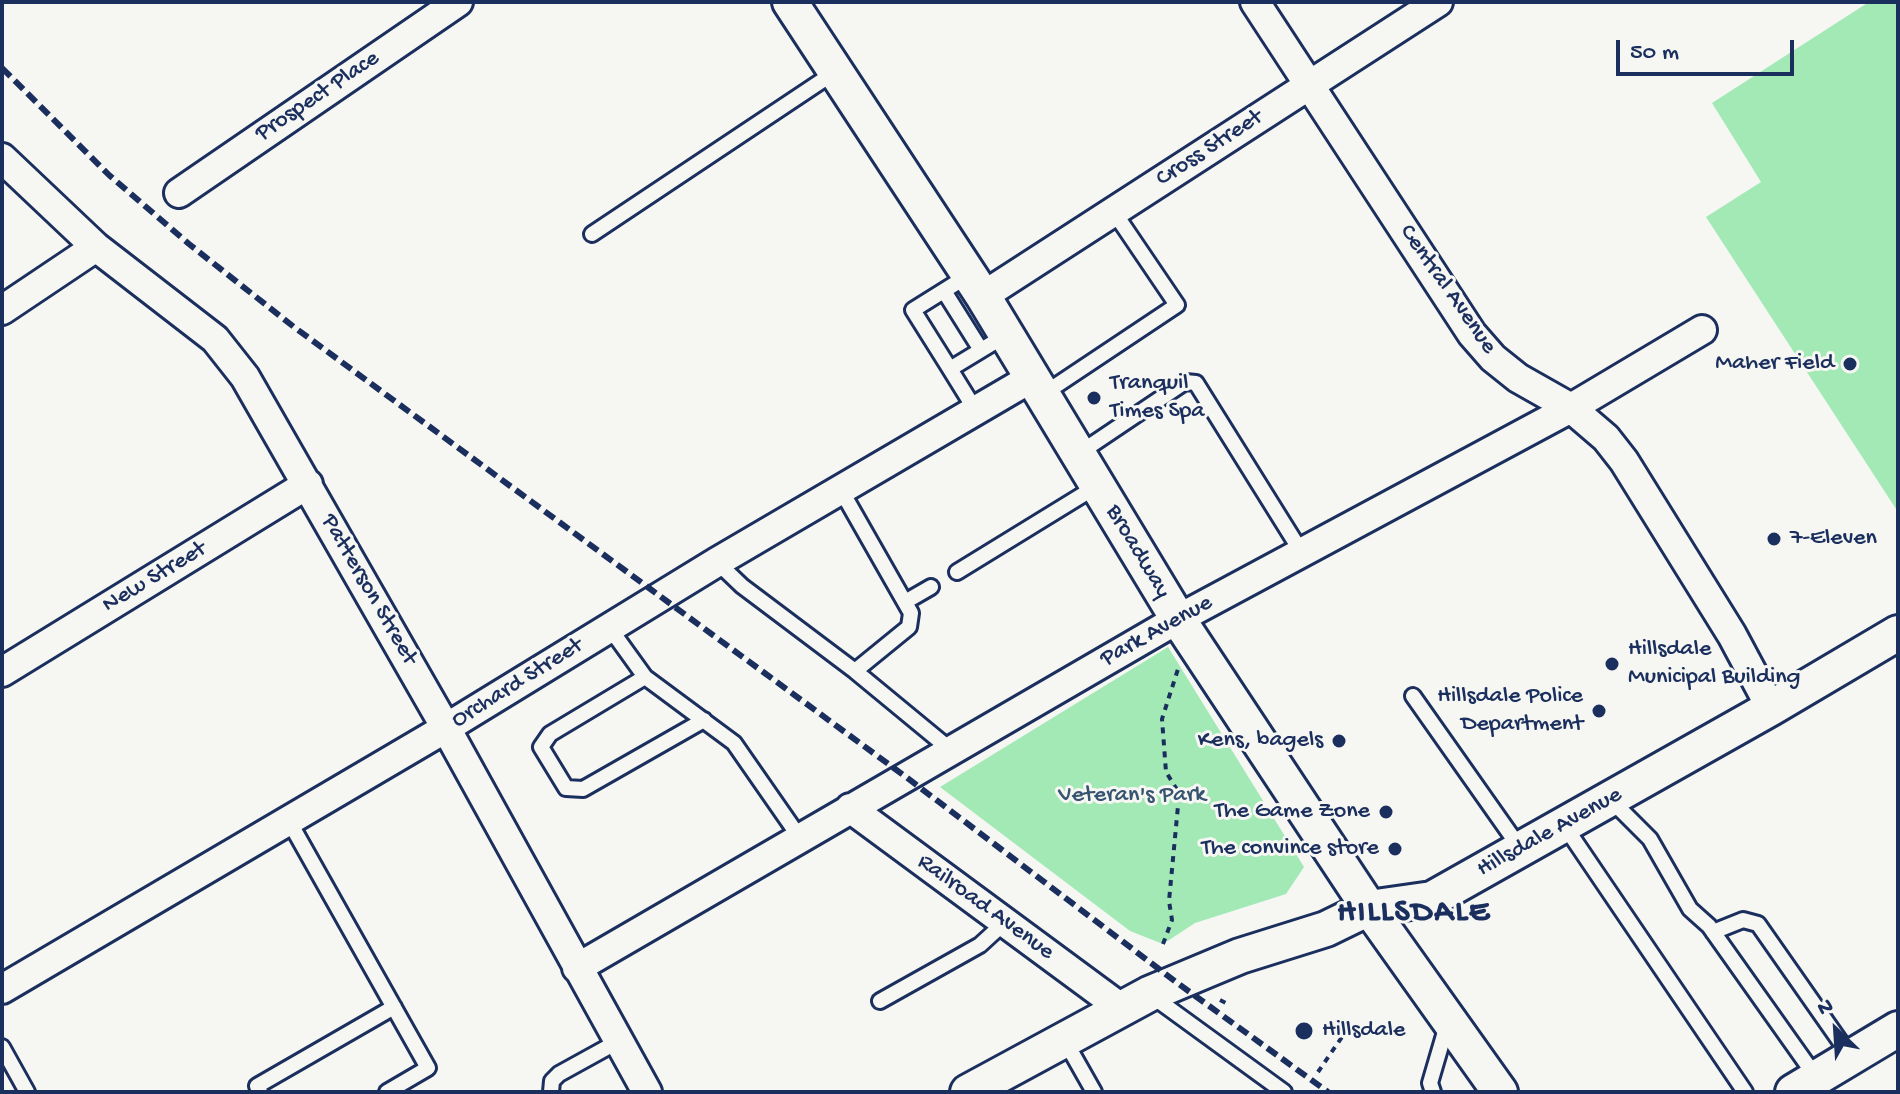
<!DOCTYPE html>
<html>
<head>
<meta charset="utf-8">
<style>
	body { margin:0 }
	#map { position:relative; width:1900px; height:1094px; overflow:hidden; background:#f6f6f2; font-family:"Gochi Hand",sans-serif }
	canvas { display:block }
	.frame { position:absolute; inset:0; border:4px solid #1b2f5e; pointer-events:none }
	.north { position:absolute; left:1796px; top:990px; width:80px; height:80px; -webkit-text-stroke:6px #f6f6f2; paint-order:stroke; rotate:335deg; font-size:22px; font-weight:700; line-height:32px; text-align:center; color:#1b2f5e }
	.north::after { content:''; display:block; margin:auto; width:28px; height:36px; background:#1b2f5e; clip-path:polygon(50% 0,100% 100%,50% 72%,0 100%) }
	.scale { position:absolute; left:1616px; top:40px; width:178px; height:36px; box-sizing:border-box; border:4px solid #1b2f5e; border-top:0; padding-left:10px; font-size:24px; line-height:28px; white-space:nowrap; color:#1b2f5e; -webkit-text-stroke:6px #f6f6f2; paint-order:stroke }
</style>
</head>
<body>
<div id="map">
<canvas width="1900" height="1094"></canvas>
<div class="frame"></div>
<div class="north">N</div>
<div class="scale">50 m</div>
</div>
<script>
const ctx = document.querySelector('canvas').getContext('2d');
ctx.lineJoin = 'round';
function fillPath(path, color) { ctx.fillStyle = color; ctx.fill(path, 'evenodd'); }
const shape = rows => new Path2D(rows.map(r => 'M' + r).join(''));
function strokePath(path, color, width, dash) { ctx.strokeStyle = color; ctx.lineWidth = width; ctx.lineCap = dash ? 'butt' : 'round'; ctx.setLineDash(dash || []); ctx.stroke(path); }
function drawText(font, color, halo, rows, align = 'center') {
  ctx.font = font + ' "Gochi Hand",sans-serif'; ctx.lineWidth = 6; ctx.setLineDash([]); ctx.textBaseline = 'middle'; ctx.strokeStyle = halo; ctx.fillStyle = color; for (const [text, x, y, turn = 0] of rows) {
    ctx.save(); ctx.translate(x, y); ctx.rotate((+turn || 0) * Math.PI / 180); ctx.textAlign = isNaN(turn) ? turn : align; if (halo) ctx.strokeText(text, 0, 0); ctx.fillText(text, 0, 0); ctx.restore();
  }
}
const green = shape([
	[1869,2,1898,2,1898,512,1706,217,1761,182,1712,103],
	[1168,647,1304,867,1286,894,1195,923,1163,944,1130,931,940,787]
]);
const path = shape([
	[1163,944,1172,920,1169,901,1178,806,1176,788,1166,772,1162,719,1178,669],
	[1220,1000,1226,1003],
	[1318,1072,1344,1034]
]);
const service = shape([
	[592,234,835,72],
	[969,275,913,310,950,369,1006,335],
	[944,291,981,350],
	[950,369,976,411],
	[1042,395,1177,305,1114,212],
	[1078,454,1185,382,1196,383,1302,553],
	[841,490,911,613,909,627,855,671],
	[717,562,742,586,855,671,952,751],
	[957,572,1097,486],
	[905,602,931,587],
	[609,627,645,677,734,743,800,838],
	[645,677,550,734,541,747,566,788,583,789,704,720],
	[1413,696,1520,848],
	[1611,800,1650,839,1690,909,1709,926,1816,1077],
	[289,821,428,1068,387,1092],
	[1564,825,1745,1092],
	[1713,932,1743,920,1758,924,1851,1057],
	[1152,996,1284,1092],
	[880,1001,980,945,1004,923],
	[1064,1039,1094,1092],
	[2,1047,27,1092],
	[260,1092,257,1086,394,1007],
	[551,1092,552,1081,559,1074,617,1042],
	[1433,1092,1430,1083,1447,1025]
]);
const minor = shape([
	[1255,2,1472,334,1493,358,1518,378,1571,408,1606,438,1624,461,1732,635,1771,708],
	[2,158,96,247,215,339,245,377,446,728,647,1092],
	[179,193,458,2],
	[983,296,1438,2],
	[2,310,96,247],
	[2,672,308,484],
	[850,808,1121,1008],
	[577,968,1178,619,1571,408,1702,330],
	[2,989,446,728,717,562,1033,377]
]);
const tertiary = shape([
	[790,2,983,296,1178,619,1369,908,1500,1092],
	[968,1092,1149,994,1240,956,1326,929,1369,908,1432,899,1771,708,1898,633],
	[1793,1092,1898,1029]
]);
const rail = shape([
	[2,68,109,175,189,244,294,327,906,777,1176,982,1328,1092]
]);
const markers = [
	[1850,364,8,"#1b2f5e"],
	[1094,398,8,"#1b2f5e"],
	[1774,539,8,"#1b2f5e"],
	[1612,664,8,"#1b2f5e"],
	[1599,711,8,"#1b2f5e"],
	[1339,741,8,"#1b2f5e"],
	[1386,812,8,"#1b2f5e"],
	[1395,849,8,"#1b2f5e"],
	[1304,1031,10,"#1b2f5e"]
];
const streetNames = [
	["Prospect Place",318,97,-34],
	["Cross Street",1210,149,-33],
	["Central Avenue",1447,290,55],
	["Broadway",1137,552,59],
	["New Street",155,578,-31],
	["Patterson Street",368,590,60],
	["Park Avenue",1157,632,-29],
	["Orchard Street",518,684,-32],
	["Hillsdale Avenue",1550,833,-29],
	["Railroad Avenue",985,908,36]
];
const poiNames = [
	["Maher Field",1834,364],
	["Tranquil",1110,384,"left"],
	["Times Spa",1110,412,"left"],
	["7-Eleven",1790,539,"left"],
	["Hillsdale",1628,650,"left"],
	["Municipal Building",1628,678,"left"],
	["Hillsdale Police",1583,697],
	["Department",1583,725],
	["Kens, bagels",1323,741],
	["The Game Zone",1370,812],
	["The convince store",1379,849],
	["Hillsdale",1322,1031,"left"]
];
const parkNames = [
	["Veteran's Park",1132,796]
];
const districtNames = [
	["HILLSDALE",1414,914]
];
fillPath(green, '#a3e9b6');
strokePath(service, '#1b2f5e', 20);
strokePath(minor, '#1b2f5e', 34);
strokePath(tertiary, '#1b2f5e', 40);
strokePath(path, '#1b2f5e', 4, [6, 6]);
strokePath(service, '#f6f6f2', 14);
strokePath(minor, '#f6f6f2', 28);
strokePath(tertiary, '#f6f6f2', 34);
strokePath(rail, '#1b2f5e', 6, [12, 6]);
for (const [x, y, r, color] of markers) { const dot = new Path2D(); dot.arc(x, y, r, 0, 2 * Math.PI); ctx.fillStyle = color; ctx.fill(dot); strokePath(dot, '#f6f6f2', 3); }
drawText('24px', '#1b2f5e', '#f6f6f2', streetNames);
drawText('24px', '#1b2f5e', '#f6f6f2', poiNames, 'right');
drawText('24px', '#365470', '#f6f6f2', parkNames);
ctx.letterSpacing = '2px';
drawText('bold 32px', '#1b2f5e', '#f6f6f2', districtNames);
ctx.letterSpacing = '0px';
</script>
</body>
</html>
